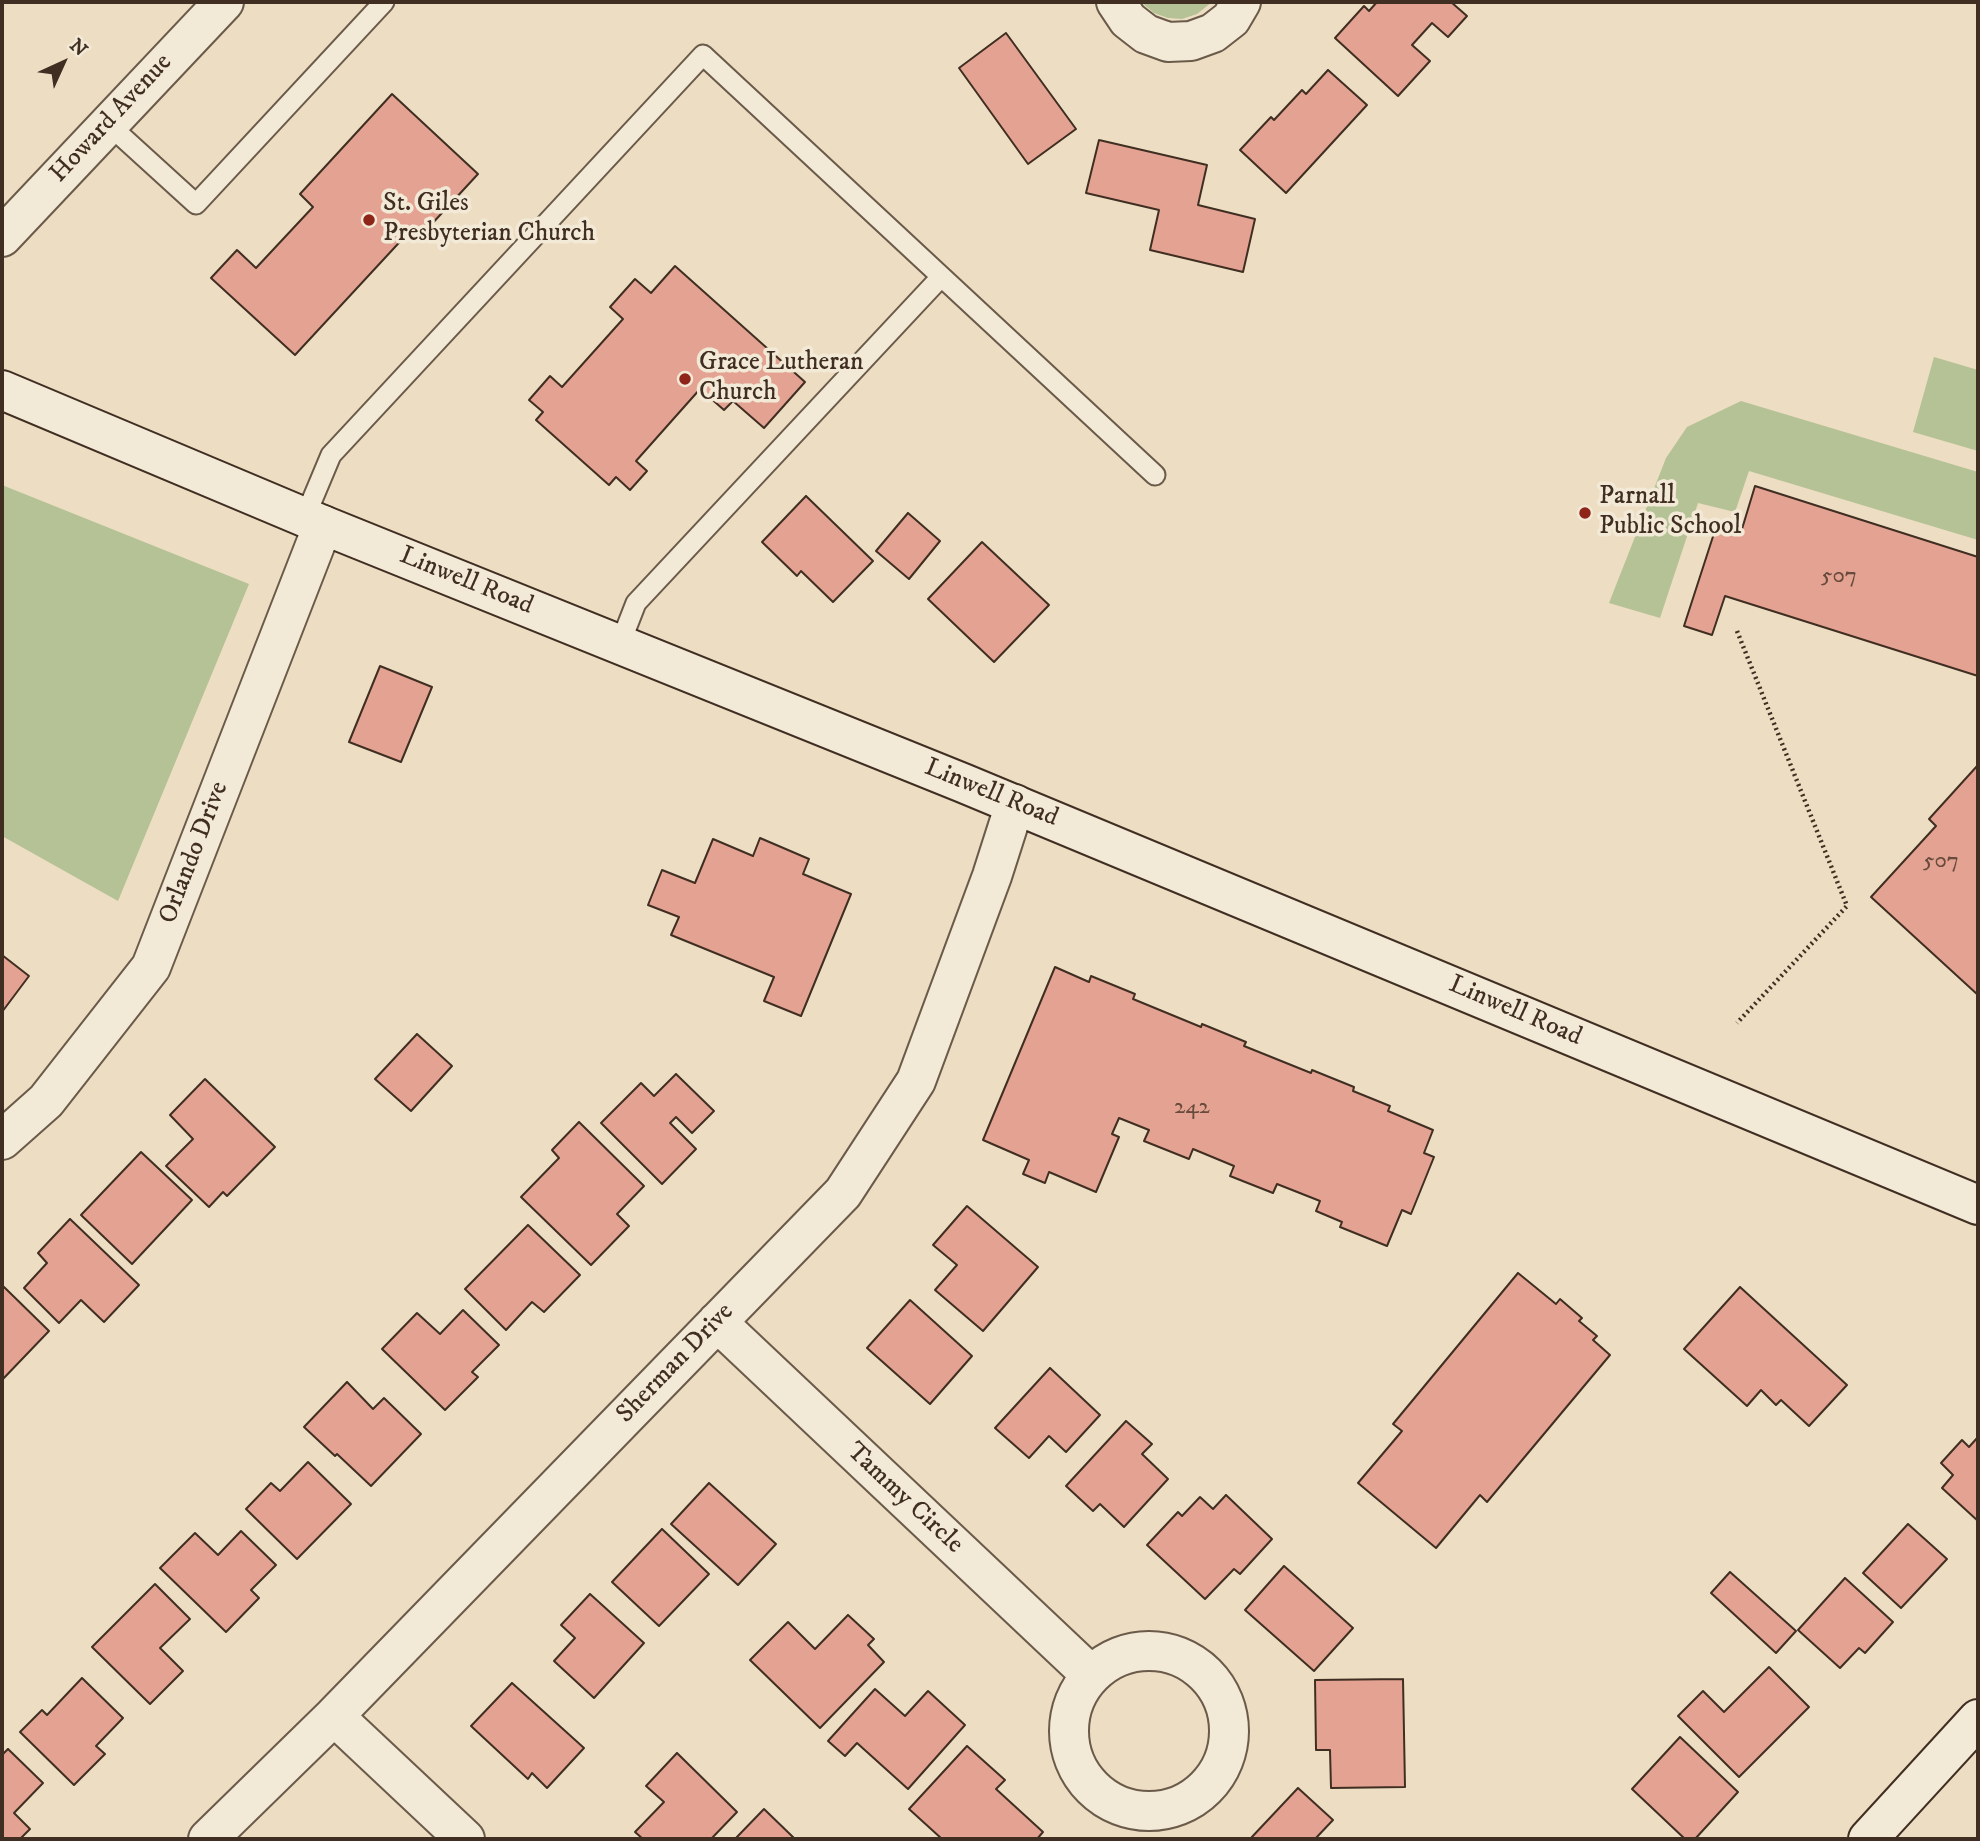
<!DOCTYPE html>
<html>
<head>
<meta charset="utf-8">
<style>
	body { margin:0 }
	#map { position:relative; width:1980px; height:1841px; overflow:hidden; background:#edddc2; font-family:"IM FELL DW Pica",serif }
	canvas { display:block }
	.frame { position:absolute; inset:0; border:4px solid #3f2e21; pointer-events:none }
	.north { position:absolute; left:28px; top:28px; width:70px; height:70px; -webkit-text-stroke:5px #f3e9d7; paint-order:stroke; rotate:45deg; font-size:19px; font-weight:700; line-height:28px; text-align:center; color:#3f2e21 }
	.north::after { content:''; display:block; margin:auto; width:24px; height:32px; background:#3f2e21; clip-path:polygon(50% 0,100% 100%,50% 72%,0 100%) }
</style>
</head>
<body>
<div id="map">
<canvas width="1980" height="1841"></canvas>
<div class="frame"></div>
<div class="north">N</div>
</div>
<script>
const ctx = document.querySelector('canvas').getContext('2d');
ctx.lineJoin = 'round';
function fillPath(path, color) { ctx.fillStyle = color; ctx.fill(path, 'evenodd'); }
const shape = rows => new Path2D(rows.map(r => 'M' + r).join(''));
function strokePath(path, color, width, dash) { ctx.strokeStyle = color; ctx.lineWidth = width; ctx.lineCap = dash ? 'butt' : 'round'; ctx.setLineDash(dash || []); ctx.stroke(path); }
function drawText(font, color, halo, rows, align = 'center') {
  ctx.font = font + ' "IM FELL DW Pica",serif'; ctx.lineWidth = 7; ctx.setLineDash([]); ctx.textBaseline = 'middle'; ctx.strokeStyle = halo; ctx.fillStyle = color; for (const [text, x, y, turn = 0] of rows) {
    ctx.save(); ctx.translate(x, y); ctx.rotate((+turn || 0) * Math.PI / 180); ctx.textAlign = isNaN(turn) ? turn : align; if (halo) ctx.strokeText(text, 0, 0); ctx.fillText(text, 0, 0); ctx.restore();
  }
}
const green = shape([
	[1141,2,1212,2,1197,14,1182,19,1168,18,1154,13],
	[1934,357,1978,370,1978,451,1913,432],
	[1741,401,1978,472,1978,540,1749,471,1735,512,1698,503,1660,618,1609,603,1666,458,1687,427],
	[2,485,249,584,118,901,2,836]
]);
const building = shape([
	[1377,2,1451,2,1467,16,1448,37,1432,23,1412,45,1430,61,1398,96,1335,38,1364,6,1369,11,1377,2],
	[1006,33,1076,129,1028,164,959,68,1006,33],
	[1328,70,1367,105,1286,193,1240,150,1271,117,1274,120,1302,90,1306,94,1328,70],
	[392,94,478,174,417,240,408,233,295,355,211,278,237,250,256,268,313,207,300,194,392,94],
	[1099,140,1207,165,1198,205,1255,219,1243,272,1150,250,1159,210,1086,193,1099,140],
	[675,266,805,382,764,428,733,401,724,410,700,389,636,461,647,471,630,490,616,477,609,485,536,420,543,412,529,400,550,376,562,387,623,319,610,307,635,279,651,293,675,266],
	[1755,486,1978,557,1978,676,1725,596,1712,635,1684,626,1718,521,1742,529,1755,486],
	[806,496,873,561,833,602,801,571,797,576,762,542,806,496],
	[908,513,940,541,909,579,876,551,908,513],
	[982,542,1049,605,994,662,928,599,982,542],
	[380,666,432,687,401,762,349,742,380,666],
	[1978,765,1978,995,1871,897,1936,826,1929,819,1978,765],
	[760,838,809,859,803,874,851,894,801,1016,764,1001,774,977,671,935,679,917,648,905,662,870,695,883,713,839,753,856,760,838],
	[2,955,29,976,2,1012,2,955],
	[1055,967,1089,982,1091,976,1135,994,1133,999,1201,1027,1202,1024,1246,1042,1244,1046,1311,1073,1312,1070,1354,1087,1353,1091,1390,1106,1388,1111,1433,1130,1424,1153,1434,1157,1411,1214,1402,1210,1387,1246,1340,1227,1342,1222,1316,1211,1320,1201,1277,1184,1273,1193,1230,1176,1234,1166,1193,1149,1189,1159,1144,1141,1149,1130,1119,1118,1112,1134,1119,1137,1096,1192,1049,1172,1045,1183,1023,1174,1029,1160,983,1140,1055,967],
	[417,1034,452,1066,411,1111,375,1079,417,1034],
	[676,1074,714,1111,692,1133,676,1117,670,1123,696,1149,662,1184,601,1123,641,1083,654,1096,676,1074],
	[205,1079,275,1147,227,1196,223,1192,209,1207,166,1166,193,1139,170,1115,205,1079],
	[579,1122,644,1186,617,1214,629,1226,591,1265,521,1197,559,1158,552,1150,579,1122],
	[141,1152,192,1200,132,1264,81,1215,141,1152],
	[967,1206,1038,1267,983,1331,935,1290,957,1265,933,1245,967,1206],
	[70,1219,139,1285,104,1322,81,1300,59,1323,24,1288,47,1263,38,1253,70,1219],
	[528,1225,580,1275,544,1312,532,1302,506,1330,465,1289,528,1225],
	[1518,1273,1556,1304,1560,1299,1582,1318,1579,1321,1597,1336,1593,1340,1610,1355,1487,1502,1480,1495,1436,1548,1358,1483,1402,1431,1393,1424,1518,1273],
	[4,1287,49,1331,2,1380,2,1290,4,1287],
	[1740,1287,1847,1385,1809,1426,1781,1400,1776,1405,1761,1390,1747,1406,1684,1349,1740,1287],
	[910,1300,972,1356,930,1404,867,1348,910,1300],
	[463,1310,499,1345,472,1372,478,1377,445,1410,382,1349,417,1313,440,1334,463,1310],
	[1050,1368,1100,1415,1066,1452,1049,1436,1029,1458,995,1428,1050,1368],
	[347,1382,373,1409,384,1398,421,1434,371,1486,337,1454,335,1456,304,1427,347,1382],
	[1126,1421,1152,1444,1142,1454,1168,1479,1124,1527,1100,1504,1093,1511,1066,1486,1126,1421],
	[1978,1437,1978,1521,1942,1488,1953,1475,1941,1463,1962,1440,1969,1447,1978,1437],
	[308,1462,351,1504,297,1559,246,1509,271,1483,280,1491,308,1462],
	[709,1483,776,1544,738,1585,671,1524,709,1483],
	[1226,1495,1272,1539,1240,1574,1234,1569,1205,1599,1147,1545,1178,1512,1182,1516,1200,1497,1213,1509,1226,1495],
	[1908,1524,1947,1559,1901,1608,1863,1573,1908,1524],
	[662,1529,709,1574,659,1626,612,1582,662,1529],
	[241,1531,276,1565,251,1590,259,1598,226,1632,160,1568,195,1533,218,1555,241,1531],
	[1284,1566,1353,1628,1314,1671,1245,1610,1284,1566],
	[1730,1572,1796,1631,1776,1653,1711,1593,1730,1572],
	[1845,1578,1893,1622,1865,1653,1859,1648,1840,1668,1798,1630,1845,1578],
	[155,1584,190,1619,160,1648,183,1671,150,1704,92,1647,155,1584],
	[590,1594,644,1643,594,1698,554,1661,575,1638,561,1625,590,1594],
	[848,1615,874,1639,868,1645,884,1662,820,1728,750,1660,788,1622,815,1649,848,1615],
	[1769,1667,1809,1707,1739,1777,1678,1716,1703,1691,1724,1712,1769,1667],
	[82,1678,123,1718,96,1746,105,1754,74,1785,20,1732,42,1710,47,1715,82,1678],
	[1403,1679,1405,1787,1331,1788,1330,1750,1316,1750,1315,1680,1403,1679],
	[512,1683,584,1748,547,1788,532,1773,528,1779,471,1726,512,1683],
	[875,1689,905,1716,928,1691,965,1725,908,1789,857,1743,845,1756,828,1741,875,1689],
	[1680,1737,1738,1792,1695,1839,1685,1839,1632,1789,1680,1737],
	[967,1746,1005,1780,996,1789,1043,1832,1037,1839,942,1839,909,1809,967,1746],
	[8,1749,43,1783,14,1813,30,1829,20,1839,2,1839,2,1755,8,1749],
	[677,1753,737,1812,711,1839,643,1839,635,1832,664,1802,646,1786,677,1753],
	[1298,1788,1333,1820,1315,1839,1250,1839,1298,1788],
	[764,1809,795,1839,735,1839,764,1809]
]);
const path = shape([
	[1737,631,1847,906,1737,1023]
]);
const lane = shape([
	[107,123,196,204,384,2],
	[305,517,331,455,703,55,1155,475],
	[620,644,636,603,941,277]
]);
const street = shape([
	[1116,2,1128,20,1146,34,1168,42,1191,41,1213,33,1231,19,1241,2],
	[2,237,224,2],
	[2,1140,46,1101,151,967,323,525],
	[717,1322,1091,1675],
	'1069 1731a80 80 0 1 1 160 0a80 80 0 1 1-160 0Z',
	[334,1716,465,1839],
	[208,1839,334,1716,843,1193,916,1081,992,876,1015,804]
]);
const secondary = shape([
	[2,390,323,525,963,783,1978,1205],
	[1868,1839,1978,1719]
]);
const markers = [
	[369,220,7,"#8f2418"],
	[685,379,7,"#8f2418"],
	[1585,513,7,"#8f2418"]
];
const numberNames = [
	["507",1839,577],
	["507",1941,862],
	["242",1192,1108]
];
const streetNames = [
	["Howard Avenue",112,119,-47],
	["Linwell Road",466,582,22],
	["Linwell Road",991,794,22],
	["Orlando Drive",195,853,-69],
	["Linwell Road",1515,1012,23],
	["Sherman Drive",676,1364,-46],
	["Tammy Circle",904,1499,43]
];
const poiNames = [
	["St. Giles",383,205],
	["Presbyterian Church",383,235],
	["Grace Lutheran",699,364],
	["Church",699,394],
	["Parnall",1599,498],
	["Public School",1599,528]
];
fillPath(green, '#b5c295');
fillPath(building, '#e4a392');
strokePath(building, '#3f2e21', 2);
strokePath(lane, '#6a5a49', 23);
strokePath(street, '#6a5a49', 42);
strokePath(secondary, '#3f2e21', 42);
strokePath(path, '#3f2e21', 4.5, [2, 3.5]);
strokePath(lane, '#f3e9d7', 19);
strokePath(street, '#f3e9d7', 38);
strokePath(secondary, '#f3e9d7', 38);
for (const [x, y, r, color] of markers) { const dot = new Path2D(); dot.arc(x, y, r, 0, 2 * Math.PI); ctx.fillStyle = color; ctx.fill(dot); strokePath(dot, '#f3e9d7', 2.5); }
drawText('23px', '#684b3d', null, numberNames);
drawText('26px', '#3f2e21', '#f3e9d7', streetNames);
drawText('26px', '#3f2e21', '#f3e9d7', poiNames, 'left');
</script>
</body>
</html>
